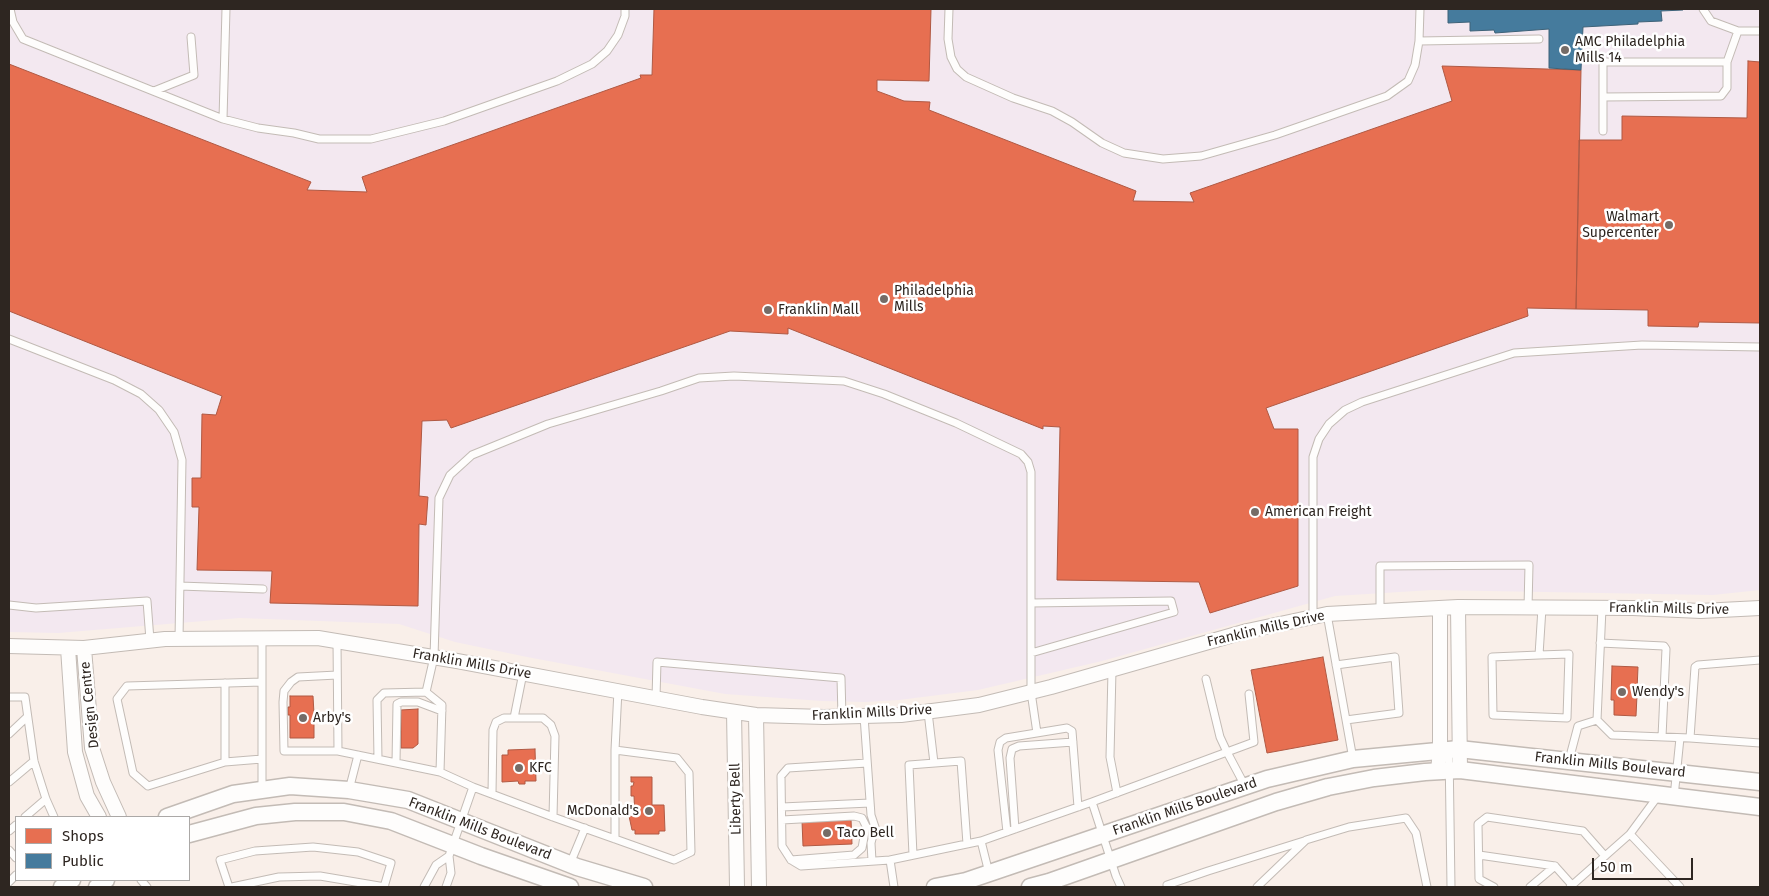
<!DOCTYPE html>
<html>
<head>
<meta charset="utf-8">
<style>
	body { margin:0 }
	#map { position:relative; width:1769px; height:896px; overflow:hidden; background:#f9efe9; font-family:"Fira Sans",sans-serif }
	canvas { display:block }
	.frame { position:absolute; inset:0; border:10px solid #2e2621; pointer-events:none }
	.legend { position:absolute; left:15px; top:816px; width:175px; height:65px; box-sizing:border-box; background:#fff; border:1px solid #aba8a6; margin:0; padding:6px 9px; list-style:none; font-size:15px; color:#2e2621 }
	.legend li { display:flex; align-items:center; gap:10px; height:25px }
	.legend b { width:25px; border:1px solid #aba8a6 }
	.scale { position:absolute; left:1592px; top:858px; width:101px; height:22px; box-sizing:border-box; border:2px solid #2e2621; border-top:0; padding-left:6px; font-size:15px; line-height:18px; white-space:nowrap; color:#2e2621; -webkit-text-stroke:4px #fff; paint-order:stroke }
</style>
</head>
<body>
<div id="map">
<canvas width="1769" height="896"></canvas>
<div class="frame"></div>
<ul class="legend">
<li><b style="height:14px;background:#e76f51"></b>Shops</li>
<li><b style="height:14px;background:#457b9d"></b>Public</li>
</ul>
<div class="scale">50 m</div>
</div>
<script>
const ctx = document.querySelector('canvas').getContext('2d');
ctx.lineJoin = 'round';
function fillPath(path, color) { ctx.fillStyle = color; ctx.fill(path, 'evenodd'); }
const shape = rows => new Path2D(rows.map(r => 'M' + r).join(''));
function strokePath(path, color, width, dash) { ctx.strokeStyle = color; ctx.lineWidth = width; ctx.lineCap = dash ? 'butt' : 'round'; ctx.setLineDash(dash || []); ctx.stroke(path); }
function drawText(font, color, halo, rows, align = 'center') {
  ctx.font = font + ' "Fira Sans",sans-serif'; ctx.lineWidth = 5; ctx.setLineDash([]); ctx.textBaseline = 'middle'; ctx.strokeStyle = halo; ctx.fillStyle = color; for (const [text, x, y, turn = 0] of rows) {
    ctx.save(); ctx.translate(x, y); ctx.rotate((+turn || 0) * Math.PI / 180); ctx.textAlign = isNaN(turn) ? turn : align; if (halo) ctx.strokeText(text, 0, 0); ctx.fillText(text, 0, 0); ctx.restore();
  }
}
const commercial = shape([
	[9,9,1760,9,1760,590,1713,595,1432,590,1335,596,1102,661,978,690,899,700,865,702,822,701,725,694,527,657,455,642,399,624,240,618,58,633,9,632]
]);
const shops = shape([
	[654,9,931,9,929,81,877,80,877,91,904,101,930,102,929,110,1136,191,1133,201,1194,202,1190,193,1452,101,1442,66,1581,70,1576,309,1527,308,1528,316,1266,408,1274,429,1298,429,1298,586,1210,613,1199,582,1057,580,1060,427,1043,426,1043,429,788,328,788,334,730,331,451,428,447,420,422,421,419,496,428,497,426,525,419,524,418,606,270,603,272,571,197,570,199,507,192,507,192,478,201,478,202,414,216,415,222,396,9,311,9,64,311,182,307,190,367,192,362,177,641,78,640,75,652,75,654,9],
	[1748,61,1760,62,1760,323,1699,322,1698,327,1648,326,1648,310,1576,309,1579,140,1622,140,1622,116,1747,118,1748,61],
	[1323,657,1338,740,1267,753,1251,670,1323,657],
	[1612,666,1638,667,1637,690,1633,689,1633,695,1637,695,1636,716,1614,715,1614,700,1611,700,1612,666],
	[290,696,313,696,314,714,317,713,317,721,314,721,314,738,290,738,290,715,288,715,288,707,290,707,290,696],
	[418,709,418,744,413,748,401,748,401,710,418,709],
	[535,749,536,781,525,781,525,784,519,784,518,781,502,782,502,755,508,755,508,750,535,749],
	[631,777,652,777,652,805,664,805,665,831,659,831,659,834,635,834,635,830,632,830,629,816,635,816,634,796,631,796,631,786,633,786,634,782,631,782,631,777],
	[851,819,852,844,803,846,802,821,851,819]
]);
const public = shape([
	[1444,9,1683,9,1683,10,1661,11,1662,21,1638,22,1638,24,1583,27,1581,70,1549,68,1549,29,1495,33,1494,30,1470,31,1470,22,1448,23,1448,9,1444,9]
]);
const service = shape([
	[10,9,13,22,23,39,223,119,258,128,294,133,319,139,371,139,444,121,557,81,592,64,607,51,618,35,625,16,625,9],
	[949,9,948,39,951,57,957,69,966,77,1013,98,1052,111,1072,122,1102,143,1124,153,1163,159,1201,156,1275,135,1387,96,1408,81,1415,65,1419,41,1420,9],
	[1703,9,1711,21,1738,31,1760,31],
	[1419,41,1539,39],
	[1727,62,1603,62,1603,97,1721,96,1727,88,1727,62,1738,31],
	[154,91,194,75,191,37],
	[223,119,226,9],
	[1603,131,1603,97],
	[9,339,114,380,141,394,159,410,174,432,182,460,179,639],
	[180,586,263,589],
	[1031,603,1171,601,1174,612,1031,653],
	[9,605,36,608,147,601,150,640],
	[1602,608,1597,720,1612,735,1690,738,1695,667,1698,665,1760,660],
	[1380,611,1380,566,1529,565,1528,608],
	[1327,614,1353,759],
	[1313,617,1313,457,1319,439,1329,424,1345,410,1362,402,1514,353,1642,345,1760,347],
	[262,638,262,790],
	[337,641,338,751],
	[1600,643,1664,646,1666,649,1662,737],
	[1539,655,1569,654,1567,718,1493,715,1492,657,1539,655,1542,608],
	[1336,665,1395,657,1399,713,1346,720],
	[1112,670,1110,757,1117,793],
	[337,675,298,677,291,682,284,691,283,702,284,751,338,751,440,772,442,705,426,692,384,693,377,700,378,759],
	[1206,679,1220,737,1227,752,1245,786],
	[262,682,127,686,117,699,133,773,148,786,225,762,262,759],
	[426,692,434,657,439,498,450,475,472,455,548,424,661,391,699,378,734,376,844,381,884,394,956,423,1021,454,1028,462,1031,472,1031,692,1037,733],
	[9,697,25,697,34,761,46,799,54,817],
	[656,698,657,662,841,678,842,717],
	[928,712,934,763],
	[864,716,871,815,875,827,871,843,872,861],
	[514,718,523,673],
	[9,734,27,717],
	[1690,738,1760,743],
	[615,750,618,690],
	[1449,750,1451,887],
	[1569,760,1578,726,1597,720],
	[225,762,225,683],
	[396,763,397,704,401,702,418,702,442,711],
	[867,763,788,768,781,776,782,846,791,860,801,866,890,860,894,887],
	[9,782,34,761],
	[473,787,553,817,615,839,674,860,691,852,689,773,677,758,615,750,615,839],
	[349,790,358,755],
	[492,794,493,730,496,722,504,718,543,718,551,725,555,736,553,817],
	[1674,797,1680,738],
	[1092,802,1254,742,1249,694],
	[782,807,870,803],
	[25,817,46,799],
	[782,820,854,816,862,818,866,826,862,848,854,855,791,860],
	[1015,829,1010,758,1012,749,1019,746,1073,742],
	[9,831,16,825],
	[1007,832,998,750,1000,742,1006,738,1067,728,1072,731,1078,807],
	[1630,834,1658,796],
	[981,841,989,873],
	[9,850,16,858],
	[913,855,909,765,961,761,967,844],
	[1479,855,1555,866,1530,887],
	[890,860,981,841,1092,802,1116,876,1121,887],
	[570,864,585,828],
	[1555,866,1572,885],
	[141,880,147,887],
	[9,882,16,875],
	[229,887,220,860,255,851,313,847,358,852,391,863,384,887],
	[232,887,279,877,320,876,385,887],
	[424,887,436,865,449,856,473,787,440,772],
	[446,887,451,873,449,856],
	[1168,887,1167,885,1208,871,1304,841],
	[1257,887,1306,840,1349,827,1406,818,1416,833,1427,887],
	[1494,887,1479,879,1478,824,1487,817,1583,831,1605,856],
	[1570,887,1630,834,1680,887]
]);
const minor = shape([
	[1458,607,1460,770],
	[9,646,84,648,165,639,318,638,457,661,702,707,756,715,824,717,901,715,979,705,1051,687,1247,631,1327,614,1458,607,1633,608,1701,611,1760,608],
	[68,648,75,752,87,796,99,817],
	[84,648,92,748,103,782,119,817],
	[734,712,737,887],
	[756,715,759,887],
	[1438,771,1440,750,1440,608]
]);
const tertiary = shape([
	[167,817,233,794,290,786,349,790,408,800,577,867,644,887],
	[189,834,256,816,295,812,344,812,391,821,481,856,570,887],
	[62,887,72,880],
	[97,887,106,880],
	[935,887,966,881,1267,779,1353,759,1459,749,1760,782],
	[1030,887,1049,882,1276,802,1328,787,1374,778,1425,772,1460,770,1760,807]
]);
const markers = [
	[1565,50,5,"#756c67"],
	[1669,225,5,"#756c67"],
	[884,299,5,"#756c67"],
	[768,310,5,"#756c67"],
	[1255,512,5,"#756c67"],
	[1622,692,5,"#756c67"],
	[303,718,5,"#756c67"],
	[519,768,5,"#756c67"],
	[649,811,5,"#756c67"],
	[827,833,5,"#756c67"]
];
const poiNames = [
	["AMC Philadelphia",1575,42],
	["Mills 14",1575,58],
	["Walmart",1659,217,"right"],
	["Supercenter",1659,233,"right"],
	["Philadelphia",894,291],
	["Mills",894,307],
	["Franklin Mall",778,310],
	["American Freight",1265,512],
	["Wendy's",1632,692],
	["Arby's",313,718],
	["KFC",529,768],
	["McDonald's",639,811,"right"],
	["Taco Bell",837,833]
];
const streetNames = [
	["Franklin Mills Drive",1669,609,1],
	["Franklin Mills Drive",1266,629,-13],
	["Franklin Mills Drive",472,664,10],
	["Design Centre",90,705,-96],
	["Franklin Mills Drive",872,713,-3],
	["Franklin Mills Boulevard",1610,765,6],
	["Liberty Bell",736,799,-91],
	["Franklin Mills Boulevard",1185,807,-19],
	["Franklin Mills Boulevard",480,829,21]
];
fillPath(commercial, '#f3e8f0');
fillPath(shops, '#e76f51');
strokePath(shops, '#b05943', 1);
fillPath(public, '#457b9d');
strokePath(public, '#3e6278', 1);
strokePath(service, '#c3bbb5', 9);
strokePath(minor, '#c3bbb5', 16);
strokePath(tertiary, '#c3bbb5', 19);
strokePath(service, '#fefdfc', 7);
strokePath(minor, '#fefdfc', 14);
strokePath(tertiary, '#fefdfc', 16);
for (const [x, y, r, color] of markers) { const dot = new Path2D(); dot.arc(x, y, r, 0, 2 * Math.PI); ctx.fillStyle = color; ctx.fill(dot); strokePath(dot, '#fff', 2); }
drawText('14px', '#2e2621', '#fff', poiNames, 'left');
drawText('14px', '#2e2621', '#fff', streetNames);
</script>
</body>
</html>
